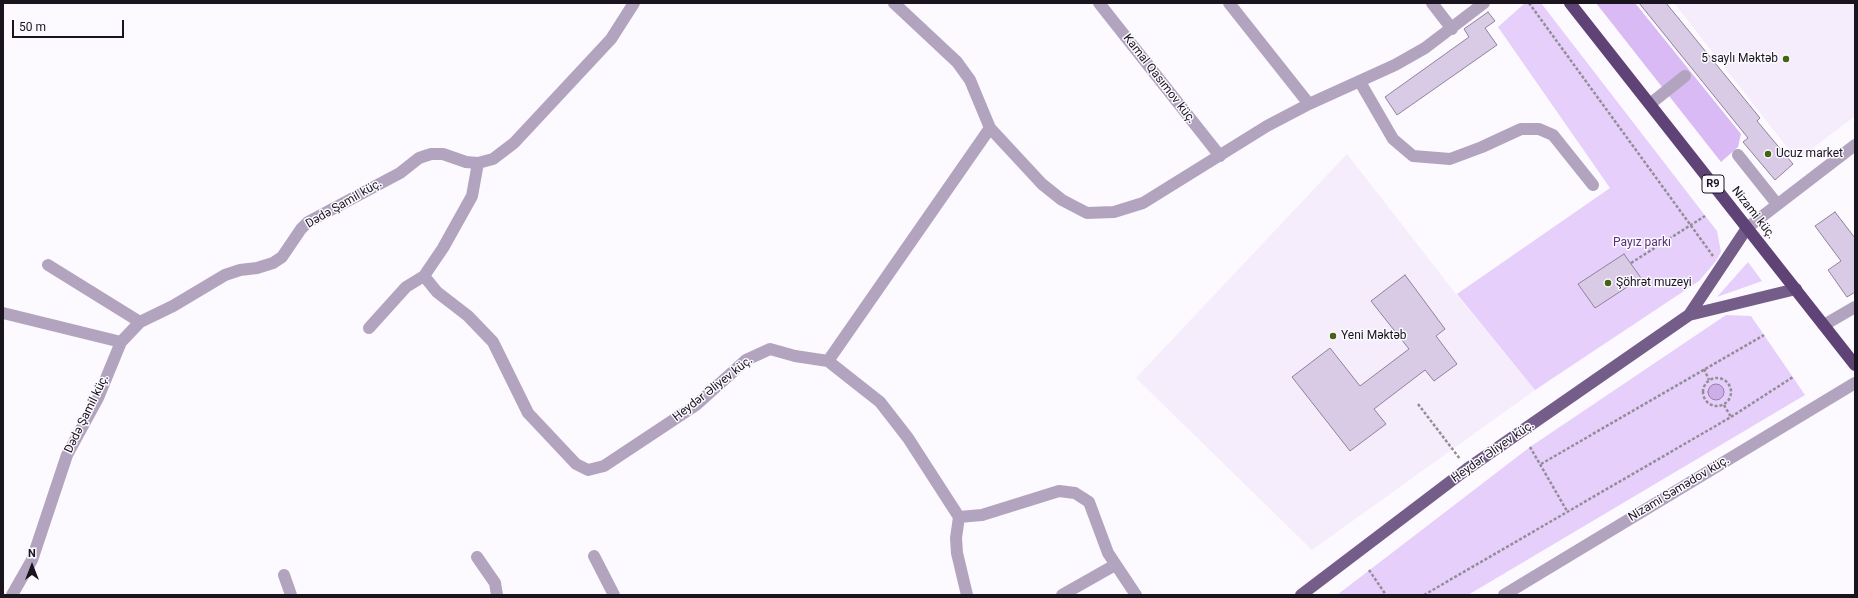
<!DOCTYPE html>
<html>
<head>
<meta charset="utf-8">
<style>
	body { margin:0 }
	#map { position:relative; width:1858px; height:598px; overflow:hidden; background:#fcf9ff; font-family:Roboto,sans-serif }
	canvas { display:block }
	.frame { position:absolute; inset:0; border:4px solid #19141e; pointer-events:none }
	.north { position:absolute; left:12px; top:546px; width:40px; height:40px; -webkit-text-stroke:3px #fcf9ff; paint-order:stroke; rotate:0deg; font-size:11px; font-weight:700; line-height:16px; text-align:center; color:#19141e }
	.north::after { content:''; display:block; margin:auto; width:14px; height:18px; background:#19141e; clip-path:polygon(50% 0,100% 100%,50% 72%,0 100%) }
	.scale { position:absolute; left:12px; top:20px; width:112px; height:18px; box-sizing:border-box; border:2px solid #19141e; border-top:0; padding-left:5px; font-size:12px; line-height:14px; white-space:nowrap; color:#19141e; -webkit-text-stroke:3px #fcf9ff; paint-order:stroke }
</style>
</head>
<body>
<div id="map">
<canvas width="1858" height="598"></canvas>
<div class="frame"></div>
<div class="north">N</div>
<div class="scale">50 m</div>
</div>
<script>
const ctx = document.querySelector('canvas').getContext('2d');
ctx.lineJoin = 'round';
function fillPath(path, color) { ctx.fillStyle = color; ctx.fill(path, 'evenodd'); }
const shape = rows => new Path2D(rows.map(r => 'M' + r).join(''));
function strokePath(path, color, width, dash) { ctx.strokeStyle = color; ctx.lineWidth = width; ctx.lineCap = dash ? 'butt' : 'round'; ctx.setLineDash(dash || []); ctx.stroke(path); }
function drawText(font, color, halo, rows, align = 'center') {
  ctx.font = font + ' Roboto,sans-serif'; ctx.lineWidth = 3; ctx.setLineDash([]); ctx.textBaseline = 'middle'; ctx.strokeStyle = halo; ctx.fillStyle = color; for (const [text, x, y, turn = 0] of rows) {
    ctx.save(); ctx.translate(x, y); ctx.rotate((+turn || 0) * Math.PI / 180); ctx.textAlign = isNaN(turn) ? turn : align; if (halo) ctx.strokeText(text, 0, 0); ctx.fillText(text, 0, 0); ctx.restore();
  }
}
const built = shape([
	[1674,3,1855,3,1855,116,1797,160],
	[1347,154,1456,294,1535,390,1312,550,1136,378]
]);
const green = shape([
	[1525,3,1541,3,1717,231,1721,252,1716,261,1699,281,1535,390,1457,294,1610,188,1498,27],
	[1748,262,1762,281,1717,297],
	[1726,315,1751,316,1805,395,1468,595,1337,595,1530,447]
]);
const forest = shape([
	[1596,3,1635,3,1741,134,1738,147,1721,162]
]);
const water = shape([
	'1708 392a8 8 0 1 1 16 0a8 8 0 1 1-16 0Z'
]);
const building = shape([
	[1639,3,1666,3,1760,118,1757,121,1793,164,1775,180,1743,142,1748,138,1639,3],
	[1488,12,1495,21,1485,28,1497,45,1397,115,1385,97,1469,37,1464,29,1488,12],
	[1835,212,1855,238,1855,292,1847,297,1828,270,1841,261,1815,226,1835,212],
	[1624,254,1641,278,1595,308,1578,284,1624,254],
	[1405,275,1445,329,1436,336,1457,364,1434,381,1425,370,1374,409,1386,424,1350,451,1292,377,1330,348,1360,386,1409,349,1371,301,1405,275]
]);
const path = shape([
	[1529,3,1713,256],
	[1631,263,1705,216],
	[1704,369,1709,380],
	'1703 392a14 14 0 1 1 28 0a14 14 0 1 1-28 0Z',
	[1418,404,1460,459],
	[1724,405,1731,417],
	[1530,447,1567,511],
	[1541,464,1764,335],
	[1369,570,1386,595],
	[1424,595,1731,417,1793,377]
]);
const minor = shape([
	[894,3,957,62,970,80,990,128,1042,184,1062,200,1087,213,1114,212,1143,203,1267,126,1309,104,1395,65,1425,48,1484,3],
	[1099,3,1220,156],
	[1229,3,1309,104],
	[1432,3,1452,29],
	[1360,82,1393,139,1413,156,1450,159,1482,147,1521,129,1539,129,1553,135,1593,185],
	[1650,104,1685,76],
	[1738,155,1777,204],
	[1747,228,1855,145],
	[48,265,140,322],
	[424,276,437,292,468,316,493,342,528,413,576,464,588,470,604,466,696,405,746,360,770,349,795,356,828,361,880,402,908,438,959,517,982,515,1059,491,1075,493,1089,502,1108,553,1136,595],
	[3,313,121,342],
	[1824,325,1855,307],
	[369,328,406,287,424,276,443,248,472,196,478,163],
	[828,361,990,128],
	[959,517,956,538,957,553,967,595],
	[594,556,614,595],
	[477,557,495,583,497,595],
	[284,575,291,595],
	[12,595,32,560,67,455,98,398,121,342,140,322,173,306,225,275,240,270,257,268,273,263,282,257,301,229,308,222,400,173,419,158,431,154,443,154,466,162,478,163,493,159,514,143,611,39,634,3],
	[1062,595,1115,565],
	[1504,595,1855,383]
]);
const major = shape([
	[1747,228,1689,315,1796,289],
	[1301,595,1467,469,1689,315]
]);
const highway = shape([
	[1570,3,1855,365]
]);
const markers = [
	[1786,59,4,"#456316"],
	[1768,154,4,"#456316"],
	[1608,283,4,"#456316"],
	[1333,336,4,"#456316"]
];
const shields = [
	[1713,184,22]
];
const shieldNames = [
	["R9",1713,184]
];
const poiNames = [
	["5 saylı Məktəb",1778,59,"right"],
	["Ucuz market",1776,154],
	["Şöhrət muzeyi",1616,283],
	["Yeni Məktəb",1341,336]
];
const streetNames = [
	["Kamal Qasımov küç.",1159,79,52],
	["Dədə Şamil küç.",344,204,-30],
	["Nizami küç.",1753,213,52],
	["Heydər Əliyev küç.",713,389,-38],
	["Dədə Şamil küç.",87,414,-64],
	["Heydər Əliyev küç.",1493,452,-35],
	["Nizami Səmədov küç.",1679,489,-31]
];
const parkNames = [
	["Payız parkı",1642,243]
];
fillPath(built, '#f5edfb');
fillPath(green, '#e6cffa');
fillPath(forest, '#d9baf5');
fillPath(water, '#cdaee9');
strokePath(water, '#9780ac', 1);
fillPath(building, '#d9cbe6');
strokePath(building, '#8f829b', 1);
strokePath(path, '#928e96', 2.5, [3, 2]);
strokePath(minor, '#b2a4be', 12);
strokePath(major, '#755d8a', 12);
strokePath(highway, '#5f4376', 12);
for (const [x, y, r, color] of markers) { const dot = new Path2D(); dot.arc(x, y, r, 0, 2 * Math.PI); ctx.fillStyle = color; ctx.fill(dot); strokePath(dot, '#fcf9ff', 1.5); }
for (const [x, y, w] of shields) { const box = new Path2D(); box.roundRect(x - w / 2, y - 9, w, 18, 3); ctx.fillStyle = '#fcf9ff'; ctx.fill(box); strokePath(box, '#19141e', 1); }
drawText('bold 11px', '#19141e', null, shieldNames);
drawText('12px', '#19141e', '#fcf9ff', poiNames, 'left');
drawText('12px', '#19141e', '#fcf9ff', streetNames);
drawText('12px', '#593176', '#fcf9ff', parkNames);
</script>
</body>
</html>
